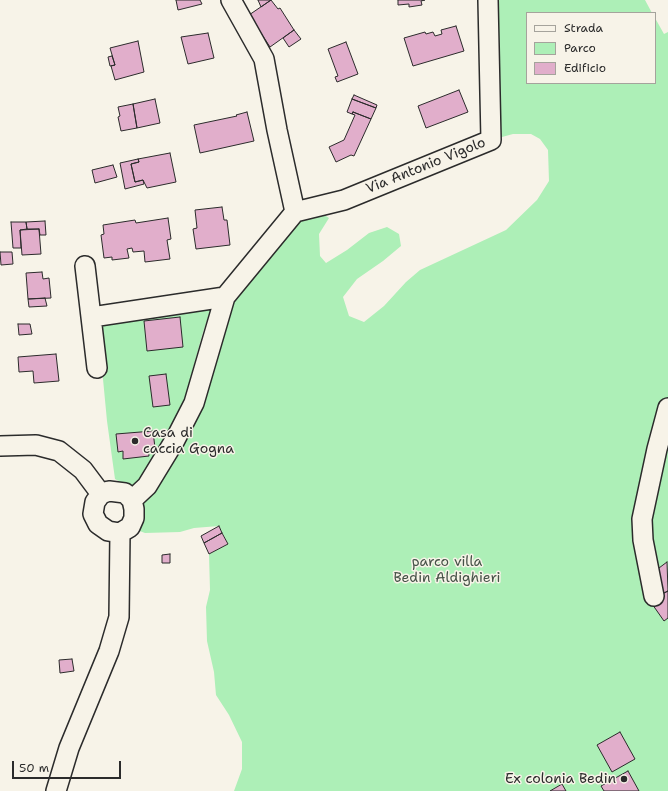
<!DOCTYPE html>
<html>
<head>
<meta charset="utf-8">
<style>
	body { margin:0 }
	#map { position:relative; width:668px; height:791px; overflow:hidden; background:#f7f3e8; font-family:"Shantell Sans",sans-serif }
	canvas { display:block }
	.legend { position:absolute; left:526px; top:12px; width:130px; height:72px; box-sizing:border-box; background:#f7f3e8; border:1px solid #a5a39c; margin:0; padding:5px 7px; list-style:none; font-size:12px; color:#2b2b2b }
	.legend li { display:flex; align-items:center; gap:8px; height:20px }
	.legend b { width:20px; border:1px solid #a5a39c }
	.scale { position:absolute; left:12px; top:761px; width:109px; height:18px; box-sizing:border-box; border:2px solid #2b2b2b; border-top:0; padding-left:5px; font-size:12px; line-height:14px; white-space:nowrap; color:#2b2b2b; -webkit-text-stroke:3px #f7f3e8; paint-order:stroke }
</style>
</head>
<body>
<div id="map">
<canvas width="668" height="791"></canvas>
<ul class="legend">
<li><b style="height:5px;background:#f7f3e8"></b>Strada</li>
<li><b style="height:11px;background:#adefb7"></b>Parco</li>
<li><b style="height:11px;background:#e1aecb"></b>Edificio</li>
</ul>
<div class="scale">50 m</div>
</div>
<script>
const ctx = document.querySelector('canvas').getContext('2d');
ctx.lineJoin = 'round';
function fillPath(path, color) { ctx.fillStyle = color; ctx.fill(path, 'evenodd'); }
const shape = rows => new Path2D(rows.map(r => 'M' + r).join(''));
function strokePath(path, color, width, dash) { ctx.strokeStyle = color; ctx.lineWidth = width; ctx.lineCap = dash ? 'butt' : 'round'; ctx.setLineDash(dash || []); ctx.stroke(path); }
function drawText(font, color, halo, rows, align = 'center') {
  ctx.font = font + ' "Shantell Sans",sans-serif'; ctx.lineWidth = 3; ctx.setLineDash([]); ctx.textBaseline = 'middle'; ctx.strokeStyle = halo; ctx.fillStyle = color; for (const [text, x, y, turn = 0] of rows) {
    ctx.save(); ctx.translate(x, y); ctx.rotate((+turn || 0) * Math.PI / 180); ctx.textAlign = isNaN(turn) ? turn : align; if (halo) ctx.strokeText(text, 0, 0); ctx.fillText(text, 0, 0); ctx.restore();
  }
}
const green = shape([
	[488,0,645,0,652,13,527,13,527,83,655,83,655,18,664,34,668,32,668,791,234,791,242,769,242,742,229,715,216,695,214,672,207,641,206,607,210,590,209,554,228,544,219,526,194,528,180,532,145,533,137,530,143,505,196,407,236,282,295,212,321,213,329,218,319,234,320,256,326,263,347,250,369,233,387,227,399,234,401,246,383,261,357,279,343,297,349,316,364,322,384,306,406,282,420,270,506,230,537,200,549,181,548,150,540,139,531,134,513,134,491,140],
	[213,303,203,332,183,405,139,487,126,485,115,479,107,421,97,316]
]);
const building = shape([
	[176,0,200,0,202,4,178,10,176,0],
	[258,0,271,0,261,7,258,0],
	[271,0,278,9,280,8,294,30,270,47,249,15,271,0],
	[398,0,425,0,421,1,422,5,409,7,409,4,398,5,398,0],
	[456,26,464,51,413,66,404,38,425,32,426,34,433,32,435,36,442,34,441,30,456,26],
	[294,30,301,39,289,47,283,38,294,30],
	[208,33,214,58,188,64,181,37,208,33],
	[138,41,144,72,115,80,111,66,115,65,110,48,138,41],
	[346,42,358,74,337,82,335,77,338,76,328,49,346,42],
	[112,56,115,65,110,66,108,57,112,56],
	[459,90,468,112,426,128,418,106,459,90],
	[354,95,377,105,376,108,352,99,354,95],
	[155,99,160,123,137,128,133,104,155,99],
	[352,99,376,108,371,119,353,112,352,114,347,112,352,99],
	[133,104,137,128,121,131,118,117,120,116,118,107,133,104],
	[247,112,254,141,200,153,194,125,237,116,236,115,247,112],
	[353,112,371,119,354,156,351,155,336,162,329,147,344,140,355,115,352,114,353,112],
	[170,153,176,182,147,188,143,180,135,182,131,164,139,162,138,159,170,153],
	[138,159,139,162,131,164,135,182,143,180,144,184,125,189,120,163,138,159],
	[113,165,117,177,95,183,92,170,113,165],
	[222,207,224,220,227,220,230,245,196,249,193,229,197,228,195,210,222,207],
	[168,218,171,239,167,240,170,259,145,262,144,251,133,252,132,248,127,249,129,258,112,260,112,257,104,258,101,235,104,234,103,225,135,220,136,223,168,218],
	[45,221,46,235,40,235,39,229,27,229,26,222,45,221],
	[11,222,26,222,27,229,20,230,21,248,13,248,11,222],
	[39,229,41,254,22,255,20,230,39,229],
	[0,252,12,252,13,264,1,265,0,252],
	[42,272,43,279,49,278,51,298,28,299,26,273,42,272],
	[45,298,47,306,29,307,28,299,45,298],
	[180,317,183,347,147,351,144,321,180,317],
	[18,324,30,324,32,334,19,335,18,324],
	[56,354,59,381,34,383,33,371,19,372,18,357,56,354],
	[166,374,170,405,153,407,149,376,166,374],
	[153,431,155,448,148,449,149,456,123,459,123,451,118,452,116,434,153,431],
	[219,526,222,533,204,543,201,536,219,526],
	[222,533,228,544,209,554,204,543,222,533],
	[170,554,170,563,162,563,162,555,170,554],
	[667,562,668,591,664,593,651,574,667,562],
	[668,591,668,618,664,621,650,601,663,592,664,593,668,591],
	[72,659,74,671,60,673,59,660,72,659],
	[620,732,635,759,612,772,597,745,620,732],
	[628,771,639,791,604,791,601,786,628,771],
	[562,784,566,791,550,791,562,784]
]);
const minor = shape([
	[231,0,264,59,277,130,295,212],
	[85,266,97,368],
	[92,317,225,297],
	[0,446,36,445,59,451,83,470,101,494],
	[109,491,125,493,132,500,134,509,134,518,130,527,120,533,108,531,98,524,93,514,95,502,101,494,109,491],
	[132,500,147,486,175,440,194,403,225,297,295,212,344,200,491,140,488,0],
	[654,596,643,540,642,519,657,449,668,408],
	[56,791,69,748,109,651,119,617,120,533]
]);
const markers = [
	[135,441,4,"#2b2b2b"],
	[624,779,4,"#2b2b2b"]
];
const streetNames = [
	["Via Antonio Vigolo",426,166,-22]
];
const poiNames = [
	["Casa di",143,433],
	["caccia Gogna",143,449],
	["Ex colonia Bedin",616,779,"right"]
];
const parkNames = [
	["parco villa",447,562],
	["Bedin Aldighieri",447,578]
];
fillPath(green, '#adefb7');
fillPath(building, '#e1aecb');
strokePath(building, '#2b2b2b', 1);
strokePath(minor, '#2b2b2b', 22);
strokePath(minor, '#f7f3e8', 19);
for (const [x, y, r, color] of markers) { const dot = new Path2D(); dot.arc(x, y, r, 0, 2 * Math.PI); ctx.fillStyle = color; ctx.fill(dot); strokePath(dot, '#f7f3e8', 1.5); }
drawText('14px', '#2b2b2b', '#f7f3e8', streetNames);
drawText('14px', '#2b2b2b', '#f7f3e8', poiNames, 'left');
drawText('14px', '#455247', '#f7f3e8', parkNames);
</script>
</body>
</html>
